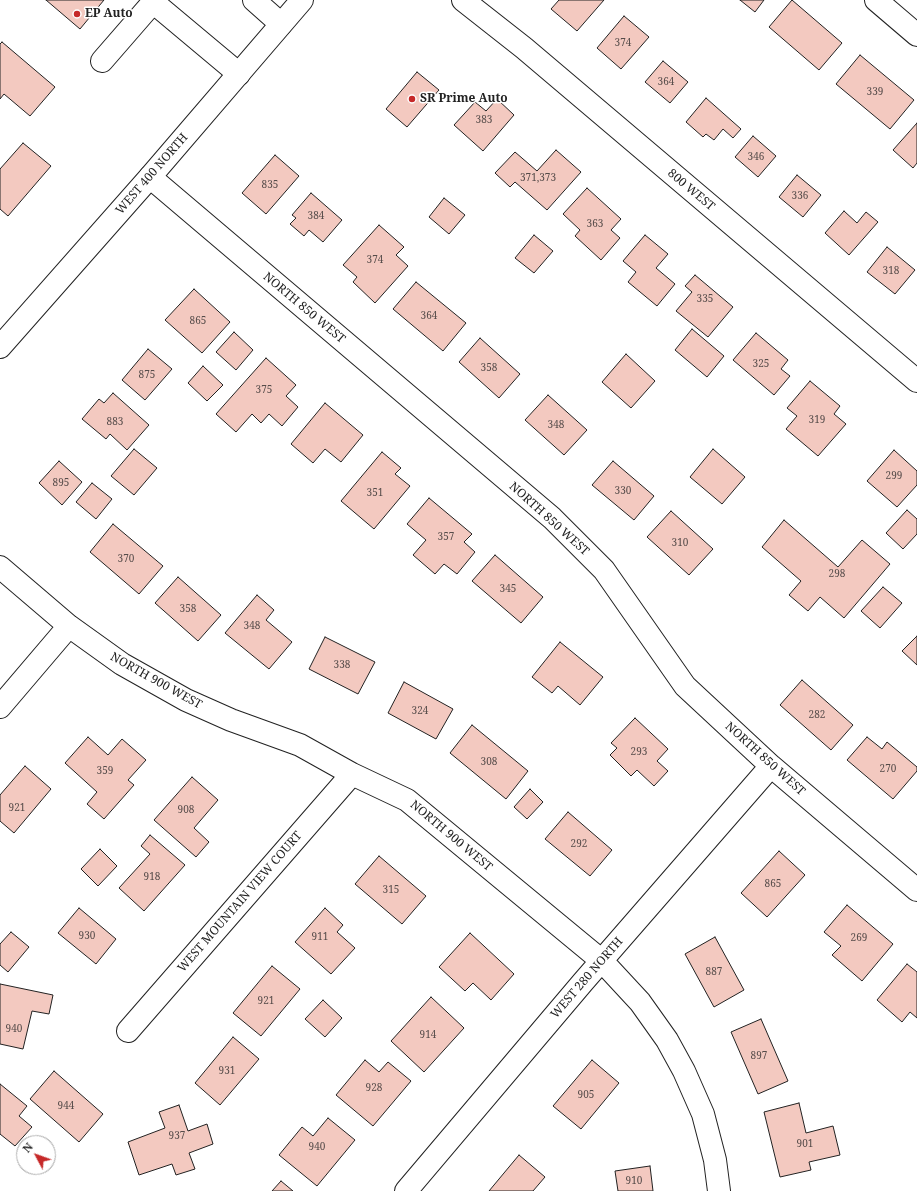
<!DOCTYPE html>
<html>
<head>
<meta charset="utf-8">
<style>
	body { margin:0 }
	#map { position:relative; width:917px; height:1191px; overflow:hidden; background:#fff; font-family:"Noto Serif",serif }
	canvas { display:block }
	.north { position:absolute; left:16px; top:1135px; width:40px; height:40px; box-sizing:border-box; background:#fff; border:1px solid #a7a7a7; border-radius:50%; rotate:311deg; font-size:11px; font-weight:700; line-height:16px; text-align:center; color:#222 }
	.north::after { content:''; display:block; margin:auto; width:14px; height:18px; background:#c62828; clip-path:polygon(50% 0,100% 100%,50% 72%,0 100%) }
</style>
</head>
<body>
<div id="map">
<canvas width="917" height="1191"></canvas>
<div class="north">N</div>
</div>
<script>
const ctx = document.querySelector('canvas').getContext('2d');
ctx.lineJoin = 'round';
function fillPath(path, color) { ctx.fillStyle = color; ctx.fill(path, 'evenodd'); }
const shape = rows => new Path2D(rows.map(r => 'M' + r).join(''));
function strokePath(path, color, width, dash) { ctx.strokeStyle = color; ctx.lineWidth = width; ctx.lineCap = dash ? 'butt' : 'round'; ctx.setLineDash(dash || []); ctx.stroke(path); }
function drawText(font, color, halo, rows, align = 'center') {
  ctx.font = font + ' "Noto Serif",serif'; ctx.lineWidth = 3; ctx.setLineDash([]); ctx.textBaseline = 'middle'; ctx.strokeStyle = halo; ctx.fillStyle = color; for (const [text, x, y, turn = 0] of rows) {
    ctx.save(); ctx.translate(x, y); ctx.rotate((+turn || 0) * Math.PI / 180); ctx.textAlign = isNaN(turn) ? turn : align; if (halo) ctx.strokeText(text, 0, 0); ctx.fillText(text, 0, 0); ctx.restore();
  }
}
const building = shape([
	[46,0,104,0,80,29,46,0],
	[559,0,604,0,577,31,551,9,559,0],
	[740,0,764,0,755,12,740,0],
	[792,0,842,43,819,70,769,27,792,0],
	[624,16,649,37,621,69,597,48,624,16],
	[2,42,55,87,30,116,4,94,0,99,0,44,2,42],
	[860,55,914,100,890,129,836,84,860,55],
	[663,61,688,82,670,103,645,82,663,61],
	[417,72,439,90,407,127,386,109,417,72],
	[706,98,741,129,733,138,723,129,714,140,706,134,703,137,686,122,706,98],
	[497,99,514,115,483,151,454,125,475,102,486,111,497,99],
	[917,123,917,163,913,168,893,150,917,123],
	[753,136,776,156,758,177,735,157,753,136],
	[23,143,51,166,8,216,0,209,0,169,23,143],
	[556,150,581,172,547,210,515,182,510,187,495,173,515,152,537,171,556,150],
	[275,155,299,176,266,214,242,193,275,155],
	[797,175,821,195,803,217,779,197,797,175],
	[587,188,621,219,611,230,620,238,601,260,575,236,580,230,563,214,587,188],
	[311,193,342,220,323,242,309,230,304,236,290,224,296,218,292,215,311,193],
	[444,198,465,215,449,234,429,217,444,198],
	[844,211,857,223,866,212,878,222,849,255,825,233,844,211],
	[379,225,404,247,396,255,408,266,375,303,353,282,357,277,343,265,379,225],
	[534,235,553,251,534,273,515,258,534,235],
	[645,235,668,254,656,268,675,284,657,306,628,282,636,272,623,261,645,235],
	[887,247,915,270,895,294,867,272,887,247],
	[695,275,733,307,708,337,676,311,692,292,685,286,695,275],
	[416,282,466,323,443,351,393,309,416,282],
	[194,289,230,322,202,353,165,320,194,289],
	[692,329,724,356,707,377,675,350,692,329],
	[234,332,253,350,236,370,216,352,234,332],
	[756,333,788,360,781,369,790,376,774,395,733,360,756,333],
	[480,338,520,374,499,398,459,362,480,338],
	[148,349,172,369,145,400,122,380,148,349],
	[626,354,655,381,631,408,602,382,626,354],
	[266,358,296,385,286,396,298,407,282,426,269,414,261,423,252,414,236,432,216,414,266,358],
	[203,366,223,385,207,401,188,383,203,366],
	[810,381,840,406,834,414,846,424,818,456,786,429,797,416,787,408,810,381],
	[113,393,149,425,127,450,110,434,106,439,82,419,99,399,104,403,113,393],
	[548,395,587,430,564,455,525,420,548,395],
	[325,403,363,435,341,462,325,449,313,463,291,444,325,403],
	[134,449,157,468,134,495,111,476,134,449],
	[713,449,745,477,722,504,690,477,713,449],
	[894,450,917,471,917,485,897,507,867,481,894,450],
	[382,452,401,468,395,474,410,486,374,529,341,501,382,452],
	[59,461,82,482,62,505,39,483,59,461],
	[613,461,654,496,634,520,592,485,613,461],
	[92,483,112,499,96,519,76,502,92,483],
	[429,498,472,534,464,542,475,552,457,574,444,564,435,574,413,555,426,540,407,524,429,498],
	[907,510,917,519,917,534,903,549,886,533,907,510],
	[671,511,713,549,689,575,647,537,671,511],
	[784,520,838,567,862,540,890,564,844,618,820,597,808,611,789,595,801,581,762,547,784,520],
	[113,524,163,566,139,594,90,552,113,524],
	[495,555,543,597,521,623,472,581,495,555],
	[178,577,221,615,198,641,155,603,178,577],
	[883,587,902,603,880,628,861,611,883,587],
	[257,595,274,610,266,620,292,642,269,669,225,633,257,595],
	[917,636,917,665,902,651,917,636],
	[325,637,375,662,358,694,309,669,325,637],
	[560,642,603,677,580,705,558,686,552,693,532,677,560,642],
	[802,680,853,725,831,750,780,705,802,680],
	[404,682,453,709,436,739,388,713,404,682],
	[635,718,668,749,657,761,668,771,654,786,637,770,631,776,610,755,617,748,611,743,635,718],
	[472,725,528,771,506,799,450,753,472,725],
	[88,737,108,755,122,739,146,760,128,780,134,785,104,819,87,804,97,792,65,763,88,737],
	[867,737,882,749,887,742,917,767,917,771,893,799,847,760,867,737],
	[25,766,51,789,14,833,0,821,0,795,25,766],
	[192,777,218,800,194,828,209,842,196,857,154,820,192,777],
	[530,789,543,802,527,819,514,807,530,789],
	[568,812,612,850,590,876,545,839,568,812],
	[150,835,185,865,144,911,119,888,150,854,141,846,150,835],
	[100,849,117,866,98,886,81,869,100,849],
	[779,851,805,875,767,917,741,893,779,851],
	[379,856,426,896,402,924,355,884,379,856],
	[847,905,893,944,862,981,832,955,841,946,824,932,847,905],
	[79,908,116,939,96,964,58,933,79,908],
	[325,908,343,925,337,932,355,948,331,974,295,942,325,908],
	[11,932,29,947,8,972,0,965,0,944,11,932],
	[470,933,514,974,491,1000,473,983,465,991,439,967,470,933],
	[715,937,744,990,714,1007,685,954,715,937],
	[907,964,917,972,917,1018,910,1012,902,1022,877,1000,907,964],
	[272,966,300,989,261,1036,233,1013,272,966],
	[0,984,53,995,49,1014,32,1011,23,1049,0,1044,0,984],
	[431,997,464,1028,424,1072,391,1041,431,997],
	[323,1000,342,1018,325,1037,305,1019,323,1000],
	[761,1019,788,1081,758,1094,731,1032,761,1019],
	[233,1037,259,1059,220,1105,195,1083,233,1037],
	[365,1060,379,1072,388,1062,411,1081,373,1126,336,1095,365,1060],
	[592,1060,619,1083,581,1129,553,1106,592,1060],
	[54,1071,103,1114,79,1142,30,1099,54,1071],
	[0,1084,27,1106,19,1116,32,1127,15,1146,0,1134,0,1084],
	[799,1103,806,1133,833,1126,840,1155,809,1162,811,1170,780,1177,764,1112,799,1103],
	[179,1105,188,1131,207,1124,213,1144,189,1153,195,1169,176,1175,172,1164,139,1175,128,1142,165,1128,159,1112,179,1105],
	[328,1118,355,1140,317,1186,279,1155,302,1127,313,1136,328,1118],
	[519,1155,545,1177,533,1191,489,1191,519,1155],
	[650,1166,653,1191,618,1191,615,1171,650,1166],
	[281,1181,293,1191,272,1191,281,1181]
]);
const minor = shape([
	[254,0,281,24],
	[463,0,524,48,917,381],
	[876,0,917,35],
	[153,2,239,74],
	[102,61,155,0],
	[150,177,552,518,604,570,685,686,771,766,917,890],
	[0,567,69,626,122,664,186,700,231,720,300,745,352,774,407,800,602,961,640,1002,667,1040,684,1071,703,1114,715,1160,719,1191],
	[0,707,69,626],
	[128,1031,352,774],
	[406,1191,583,982,771,766]
]);
const major = shape([
	[0,347,150,177,302,0]
]);
const markers = [
	[77,14,4,"#c62828"],
	[412,99,4,"#c62828"]
];
const numberNames = [
	["374",623,43],
	["364",666,82],
	["339",875,92],
	["383",484,120],
	["346",756,157],
	["371,373",538,178],
	["835",270,185],
	["336",800,196],
	["384",316,216],
	["363",595,224],
	["374",375,260],
	["318",891,271],
	["335",705,299],
	["364",429,316],
	["865",198,321],
	["325",761,364],
	["358",489,368],
	["875",147,375],
	["375",264,390],
	["319",817,420],
	["883",115,422],
	["348",556,425],
	["299",894,476],
	["895",61,483],
	["330",623,491],
	["351",375,493],
	["357",446,537],
	["310",680,543],
	["370",126,559],
	["298",837,574],
	["345",508,589],
	["358",188,609],
	["348",252,626],
	["338",342,665],
	["324",420,711],
	["282",817,715],
	["293",639,752],
	["308",489,762],
	["270",888,769],
	["359",105,771],
	["921",17,808],
	["908",186,810],
	["292",579,844],
	["918",152,877],
	["865",773,884],
	["315",391,890],
	["930",87,936],
	["911",320,937],
	["269",859,938],
	["887",714,972],
	["921",266,1001],
	["940",14,1029],
	["914",428,1035],
	["897",759,1056],
	["931",227,1071],
	["928",374,1088],
	["905",586,1095],
	["944",66,1106],
	["937",177,1136],
	["901",805,1144],
	["940",317,1147],
	["910",634,1181]
];
const poiNames = [
	["EP Auto",85,14],
	["SR Prime Auto",420,99]
];
const streetNames = [
	["WEST 400 NORTH",152,174,-49],
	["800 WEST",691,190,40],
	["NORTH 850 WEST",304,308,40],
	["NORTH 850 WEST",549,519,42],
	["NORTH 900 WEST",156,681,29],
	["NORTH 850 WEST",765,759,42],
	["NORTH 900 WEST",451,836,40],
	["WEST MOUNTAIN VIEW COURT",240,902,-49],
	["WEST 280 NORTH",587,978,-49]
];
fillPath(building, '#f3c9c0');
strokePath(building, '#222', 1);
strokePath(minor, '#222', 24);
strokePath(major, '#222', 24);
strokePath(minor, '#fff', 22);
strokePath(major, '#fff', 22);
for (const [x, y, r, color] of markers) { const dot = new Path2D(); dot.arc(x, y, r, 0, 2 * Math.PI); ctx.fillStyle = color; ctx.fill(dot); strokePath(dot, '#fff', 1.5); }
drawText('10px', '#564c4a', null, numberNames);
drawText('bold 12px', '#222', '#fff', poiNames, 'left');
drawText('12px', '#222', '#fff', streetNames);
</script>
</body>
</html>
